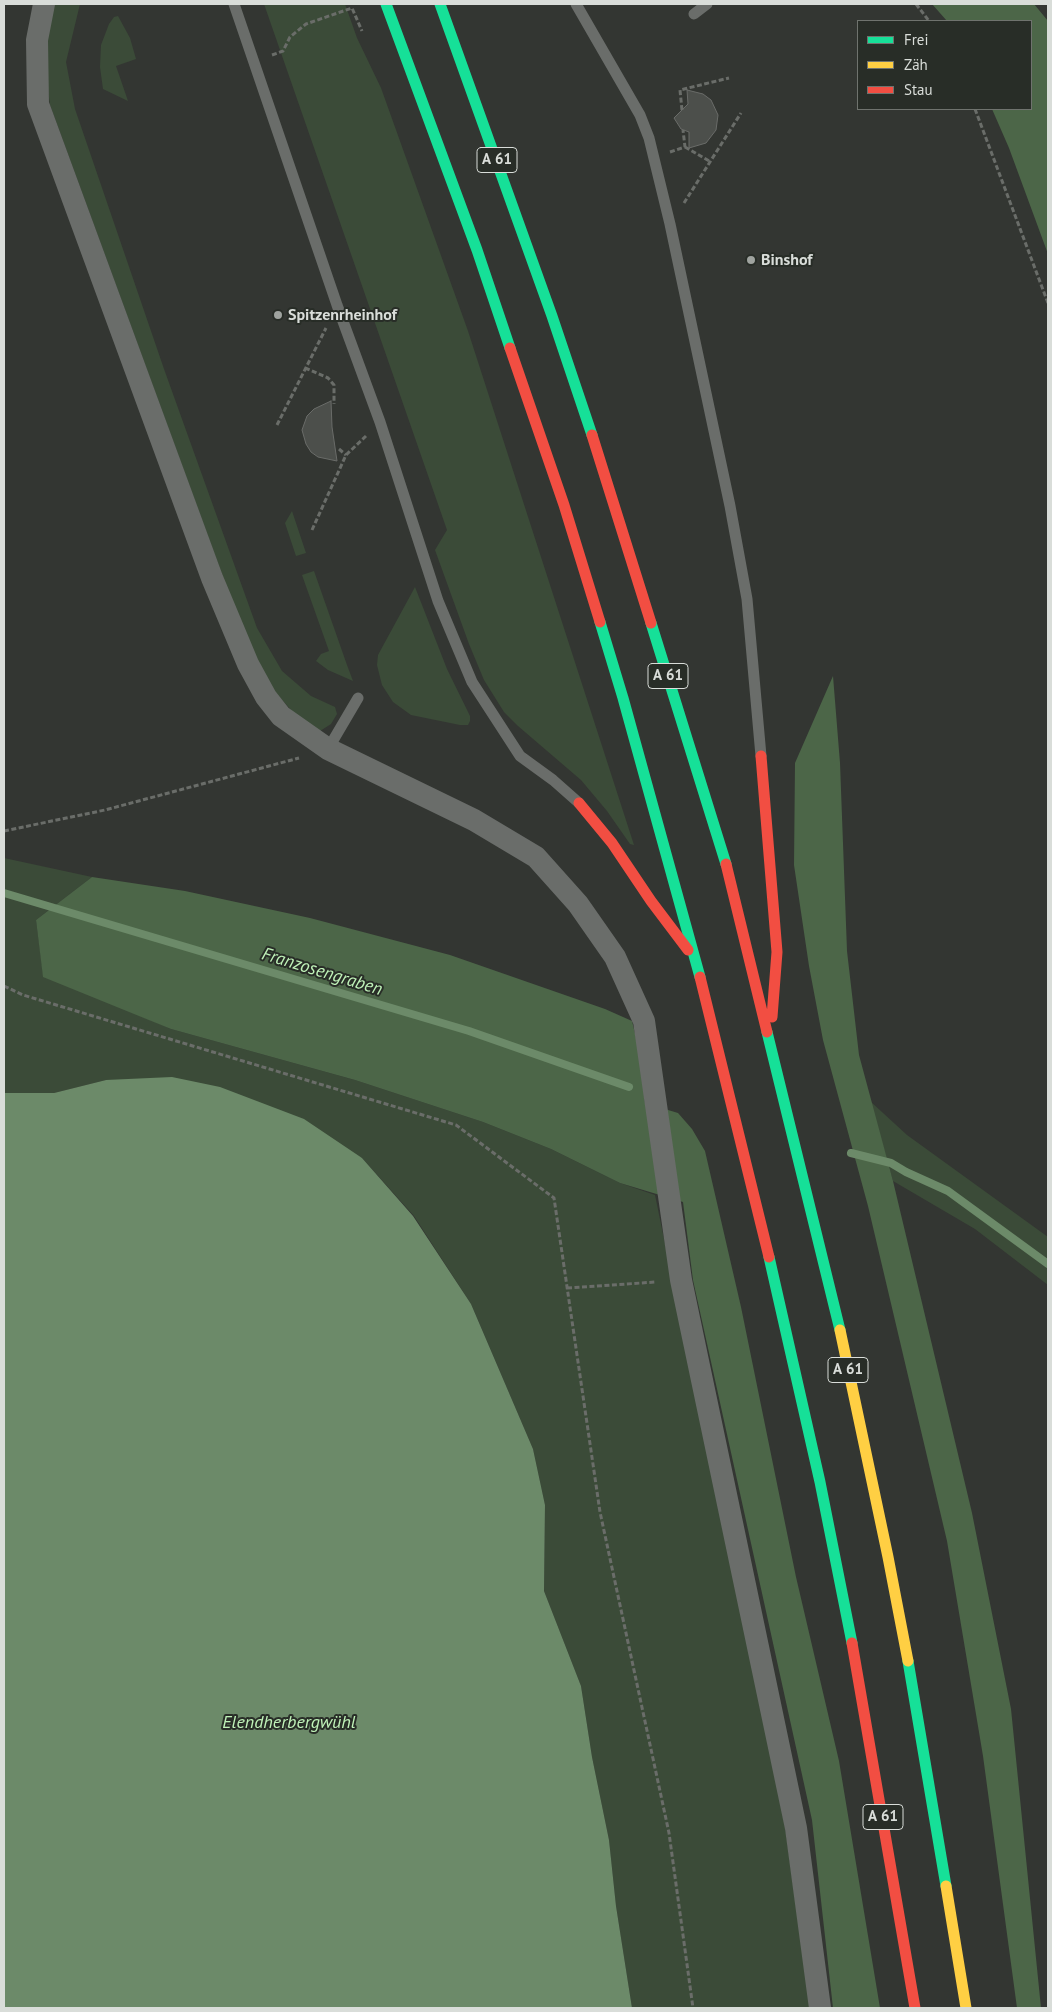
<!DOCTYPE html>
<html>
<head>
<meta charset="utf-8">
<style>
	body { margin:0 }
	#map { position:relative; width:1052px; height:2012px; overflow:hidden; background:#333632; font-family:"PT Sans",sans-serif }
	canvas { display:block }
	.frame { position:absolute; inset:0; border:5px solid #d9ddd9; pointer-events:none }
	.legend { position:absolute; left:857px; top:20px; width:175px; height:90px; box-sizing:border-box; background:#282d27; border:1px solid #6f736e; margin:0; padding:6px 9px; list-style:none; font-size:15px; color:#d9ddd9 }
	.legend li { display:flex; align-items:center; gap:10px; height:25px }
	.legend b { width:25px; border:1px solid #6f736e }
</style>
</head>
<body>
<div id="map">
<canvas width="1052" height="2012"></canvas>
<div class="frame"></div>
<ul class="legend">
<li><b style="height:6px;background:#16e098"></b>Frei</li>
<li><b style="height:6px;background:#ffcf43"></b>Zäh</li>
<li><b style="height:6px;background:#f24e42"></b>Stau</li>
</ul>
</div>
<script>
const ctx = document.querySelector('canvas').getContext('2d');
ctx.lineJoin = 'round';
function fillPath(path, color) { ctx.fillStyle = color; ctx.fill(path, 'evenodd'); }
const shape = rows => new Path2D(rows.map(r => 'M' + r).join(''));
function strokePath(path, color, width, dash) { ctx.strokeStyle = color; ctx.lineWidth = width; ctx.lineCap = dash ? 'butt' : 'round'; ctx.setLineDash(dash || []); ctx.stroke(path); }
function drawText(font, color, halo, rows, align = 'center') {
  ctx.font = font + ' "PT Sans",sans-serif'; ctx.lineWidth = 4; ctx.setLineDash([]); ctx.textBaseline = 'middle'; ctx.strokeStyle = halo; ctx.fillStyle = color; for (const [text, x, y, turn = 0] of rows) {
    ctx.save(); ctx.translate(x, y); ctx.rotate((+turn || 0) * Math.PI / 180); ctx.textAlign = isNaN(turn) ? turn : align; if (halo) ctx.strokeText(text, 0, 0); ctx.fillText(text, 0, 0); ctx.restore();
  }
}
const green = shape([
	[53,4,80,4,66,62,75,109,164,369,257,628,282,671,311,696,335,707,337,714,331,724,320,731,299,719,269,685,250,651,50,105,45,66,47,24],
	[264,4,345,4,357,38,381,88,468,331,634,845,630,844,607,811,581,780,518,726,504,712,484,680,469,644,435,550,447,530],
	[118,16,130,38,136,59,116,66,128,101,103,89,100,67,101,45,109,24,114,17],
	[292,511,306,553,296,556,285,523],
	[314,571,347,665,353,681,328,670,316,661,321,654,329,651,302,575],
	[415,587,447,669,470,716,470,721,468,725,460,725,411,715,393,702,382,685,377,665,378,655],
	[4,858,92,877,36,920,43,973,171,1029,355,1080,483,1122,551,1149,620,1183,655,1195,785,1826,810,2008,632,2008,616,1906,609,1840,592,1757,581,1686,544,1591,545,1505,533,1449,471,1304,414,1216,362,1158,106,1080,54,1093,4,1093],
	[870,1101,907,1135,1048,1237,1048,1285,975,1229,893,1181]
]);
const forest = shape([
	[932,4,1034,4,1048,21,1048,254,1009,148,992,109,1031,109,1031,21,947,21],
	[833,676,840,763,847,951,859,1055,893,1181,972,1513,1011,1709,1041,2008,1017,2008,983,1756,947,1541,868,1206,823,1040,809,966,794,865,795,763],
	[92,877,185,891,310,918,450,955,605,1009,632,1021,641,1058,645,1103,678,1113,692,1129,705,1151,741,1307,796,1577,839,1761,880,2008,833,2008,812,1820,693,1280,683,1202,620,1183,551,1149,483,1122,355,1080,171,1029,43,977,36,920]
]);
const water = shape([
	[172,1077,220,1087,304,1119,362,1158,413,1216,471,1304,533,1449,545,1505,544,1591,581,1686,592,1757,609,1840,616,1906,632,2008,4,2008,4,1093,54,1093,106,1080]
]);
const stream = shape([
	[4,893,469,1031,629,1087],
	[851,1153,891,1163,906,1172,948,1191,1048,1264]
]);
const building = shape([
	[687,90,703,94,711,100,718,115,716,130,706,143,689,148,689,132,681,129,674,118,688,104,687,90],
	[331,401,332,427,337,461,318,457,311,452,306,444,302,430,307,416,314,409,331,401]
]);
const path = shape([
	[916,4,929,21],
	[272,55,283,51,290,37,306,24,352,8,362,31],
	[975,109,1048,303],
	[682,110,680,90,729,78],
	[685,147,711,162],
	[670,152,685,147,683,130],
	[684,203,741,113],
	[305,368,328,378,334,385,334,404],
	[277,425,326,328],
	[339,449,346,455],
	[312,530,346,455,366,436],
	[4,831,105,810,299,758],
	[4,986,23,995,456,1125,554,1198,600,1512,669,1833,693,2008],
	[567,1288,656,1282]
]);
const lane = shape([
	[234,4,337,305,380,422,438,601,472,682,520,756,553,780,579,803],
	[576,4,640,115,649,138,670,224,730,506,747,599,761,756],
	[694,14,707,4],
	[328,749,358,698]
]);
const street = shape([
	[44,4,37,40,38,104,212,578,248,664,266,697,281,716,328,749,474,820,536,857,578,904,615,957,644,1021,681,1280,796,1828,820,2008]
]);
const fast = shape([
	[386,4,477,250,510,348],
	[440,4,552,316,592,435],
	[600,622,623,698,700,977],
	[651,623,726,864],
	[767,1032,840,1330],
	[769,1257,820,1482,852,1643],
	[908,1661,946,1886]
]);
const slow = shape([
	[840,1330,888,1557,908,1661],
	[946,1886,966,2008]
]);
const jam = shape([
	[510,348,564,505,600,622],
	[592,435,651,623],
	[761,756,777,952,772,1017],
	[579,803,612,843,651,901,688,950],
	[726,864,767,1032],
	[700,977,769,1257],
	[852,1643,915,2008]
]);
const markers = [
	[751,260,5,"#9fa39f"],
	[278,315,5,"#9fa39f"]
];
const shields = [
	[497,160,40],
	[668,676,40],
	[848,1370,40],
	[883,1817,40]
];
const shieldNames = [
	["A 61",497,160],
	["A 61",668,676],
	["A 61",848,1370],
	["A 61",883,1817]
];
const poiNames = [
	["Binshof",761,260],
	["Spitzenrheinhof",288,315]
];
const waterNames = [
	["Franzosengraben",322,972,17],
	["Elendherbergwühl",289,1723]
];
fillPath(green, '#3b4b38');
fillPath(forest, '#4c6648');
fillPath(water, '#6c8a69');
strokePath(stream, '#6c8a69', 8);
fillPath(building, '#4c4f4b');
strokePath(building, '#6a6c69', 1);
strokePath(path, '#6a6d69', 3, [5, 2.5]);
strokePath(lane, '#6a6d6a', 11);
strokePath(street, '#6a6d6a', 22);
strokePath(fast, '#16e098', 11);
strokePath(slow, '#ffcf43', 11);
strokePath(jam, '#f24e42', 11);
for (const [x, y, r, color] of markers) { const dot = new Path2D(); dot.arc(x, y, r, 0, 2 * Math.PI); ctx.fillStyle = color; ctx.fill(dot); strokePath(dot, '#282d27', 2); }
for (const [x, y, w] of shields) { const box = new Path2D(); box.roundRect(x - w / 2, y - 12.5, w, 25, 4); ctx.fillStyle = '#282d27'; ctx.fill(box); strokePath(box, '#d9ddd9', 1); }
drawText('bold 15px', '#d9ddd9', null, shieldNames);
drawText('bold 16px', '#d9ddd9', '#282d27', poiNames, 'left');
drawText('italic 18px', '#c0f3b9', '#282d27', waterNames);
</script>
</body>
</html>
